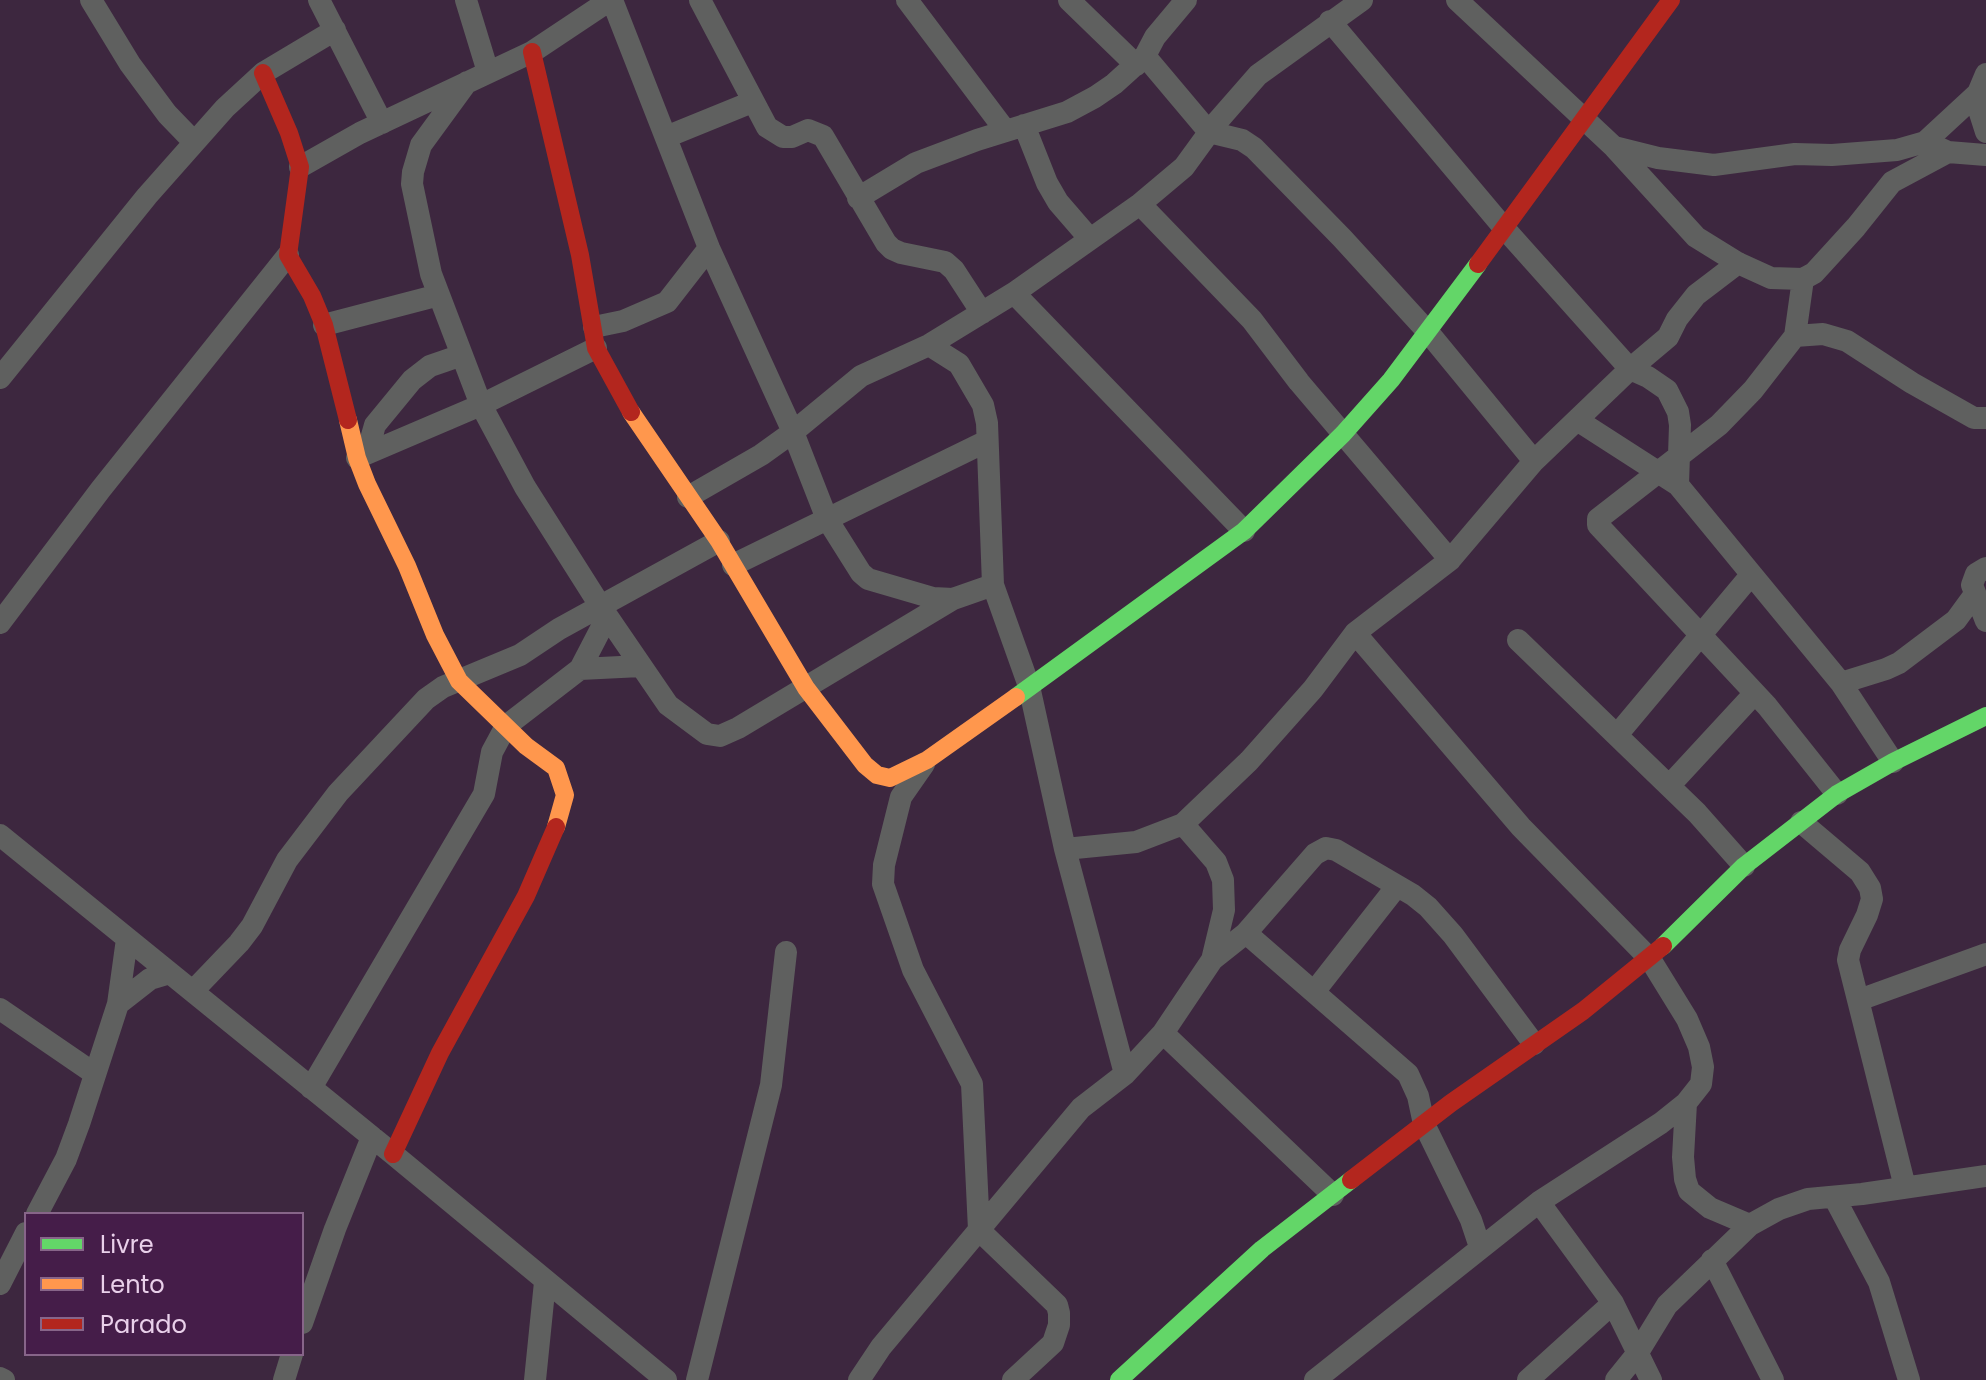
<!DOCTYPE html>
<html>
<head>
<meta charset="utf-8">
<style>
	body { margin:0 }
	#map { position:relative; width:1986px; height:1380px; overflow:hidden; background:#3d273f; font-family:Poppins,sans-serif }
	canvas { display:block }
	.legend { position:absolute; left:24px; top:1212px; width:280px; height:144px; box-sizing:border-box; background:#451d49; border:2px solid #876589; margin:0; padding:10px 14px; list-style:none; font-size:24px; color:#e9d0ea }
	.legend li { display:flex; align-items:center; gap:16px; height:40px }
	.legend b { width:40px; border:2px solid #876589 }
</style>
</head>
<body>
<div id="map">
<canvas width="1986" height="1380"></canvas>
<ul class="legend">
<li><b style="height:10px;background:#63d668"></b>Livre</li>
<li><b style="height:10px;background:#ff974d"></b>Lento</li>
<li><b style="height:10px;background:#b3261e"></b>Parado</li>
</ul>
</div>
<script>
const ctx = document.querySelector('canvas').getContext('2d');
ctx.lineJoin = 'round';
const shape = rows => new Path2D(rows.map(r => 'M' + r).join(''));
function strokePath(path, color, width, dash) { ctx.strokeStyle = color; ctx.lineWidth = width; ctx.lineCap = dash ? 'butt' : 'round'; ctx.setLineDash(dash || []); ctx.stroke(path); }
const street = shape([
	[91,0,130,64,167,114,194,142],
	[319,0,382,123],
	[466,0,488,72],
	[612,0,709,248,793,432,827,519,861,573,868,579,933,598,953,599],
	[700,0,767,127,783,137,792,137,808,130,823,136,886,243,892,249,901,253,945,262,954,270,982,313],
	[907,0,1005,130],
	[1069,0,1136,65],
	[1457,0,1614,147,1696,237,1738,263,1771,278,1803,279,1814,273,1856,227,1892,182,1948,152],
	[1330,21,1504,228,1630,369,1648,377,1667,390,1678,412,1680,425,1678,485],
	[1145,56,1209,132,1242,140,1254,148,1342,238,1428,332,1534,461],
	[1986,74,1978,93,1978,107,1986,132],
	[467,82,421,145,413,172,412,184,431,274,481,405,525,487,601,607,668,705,707,734,720,736,738,728,953,599,993,585],
	[1024,125,1047,183,1058,202,1090,239],
	[666,137,752,102],
	[1614,147,1658,158,1714,165,1795,154,1832,155,1897,150,1925,142,1978,93],
	[1937,147,1948,152,1986,155],
	[300,167,360,133,532,52,610,0],
	[858,198,916,163,977,140,1067,112,1095,97,1114,84,1145,56,1155,37,1186,0],
	[1140,204,1252,320,1299,382,1450,560],
	[1803,279,1795,336,1753,390,1719,425,1598,519,1598,525,1767,706,1837,794],
	[1014,293,1244,531],
	[324,325,439,295],
	[594,327,623,321,667,302,709,248],
	[1795,336,1823,334,1847,341,1912,383,1974,418,1986,418],
	[929,345,959,364,983,405,987,423,993,585,1029,686,1065,849,1125,1074],
	[0,378,147,196,225,108,263,73,335,30],
	[1577,420,1678,485,1841,683,1893,762],
	[367,453,375,425,412,380,430,366,462,355],
	[357,458,481,405,596,348],
	[688,497,761,455,793,432,861,376,929,345,1014,293,1140,204,1184,167,1216,123,1258,75,1362,0],
	[733,565,987,441],
	[1986,568,1976,574,1972,585,1986,621],
	[0,623,101,489,288,255],
	[1518,640,1697,813,1744,866],
	[580,669,641,666],
	[1841,683,1886,669,1899,663,1956,620,1975,594],
	[1617,735,1751,575],
	[924,764,901,797,884,865,883,884,913,970,972,1084,979,1230,1057,1305,1059,1313,1059,1325,1053,1343,1013,1380],
	[1669,786,1755,693],
	[1801,822,1860,872,1870,888,1872,899,1867,915,1850,950,1848,960,1905,1187],
	[1183,824,1216,862,1223,880,1224,910,1212,960],
	[0,835,393,1154,666,1380],
	[1065,849,1136,842,1183,824,1249,761,1313,689,1355,633,1450,560,1534,461,1630,369,1668,337,1677,319,1696,295,1738,263],
	[1246,933,1408,1074,1418,1096,1424,1124,1471,1220,1480,1247],
	[193,991,239,943,252,926,287,860,338,793,426,699,443,687,520,655,559,629,719,541],
	[1314,992,1397,886],
	[1859,1000,1986,954],
	[118,1004,150,979,170,973],
	[0,1009,95,1074],
	[1163,1033,1333,1195],
	[311,1088,484,794,492,752,506,726,580,669,607,617],
	[1686,1103,1683,1157,1685,1179,1689,1191,1710,1208,1750,1225],
	[1834,1197,1879,1282,1909,1380],
	[1539,1202,1613,1303,1651,1380],
	[37,1214,66,1159,79,1124,118,1004,127,939],
	[1712,1260,1773,1380],
	[0,1284,26,1233],
	[302,1323,335,1229,372,1137],
	[0,1378,4,1380],
	[284,1380,292,1354],
	[535,1380,545,1282],
	[697,1380,771,1085,786,952],
	[859,1380,881,1347,1081,1108,1125,1074,1163,1033,1212,960,1246,933,1315,854,1326,848,1336,850,1413,895,1428,907,1453,935,1534,1044],
	[1315,1380,1539,1202,1661,1123,1686,1103,1701,1084,1703,1067,1699,1047,1687,1019,1650,959,1521,827,1355,633],
	[1528,1380,1613,1303],
	[1616,1380,1637,1354,1667,1305,1750,1225,1779,1209,1808,1199,1862,1194,1986,1176]
]);
const fast = shape([
	[1016,697,1244,531,1343,434,1391,380,1478,264],
	[1663,946,1744,866,1837,794,1893,762,1986,716],
	[1119,1380,1262,1249,1351,1180]
]);
const slow = shape([
	[631,412,719,541,806,688,865,765,877,775,890,778,927,760,1016,697],
	[348,420,357,458,367,484,407,566,435,635,459,681,526,746,556,768,565,795,556,827]
]);
const jam = shape([
	[532,52,580,255,596,348,631,412],
	[263,73,289,133,300,167,288,255,312,296,324,325,348,420],
	[1478,264,1671,0],
	[393,1154,440,1053,526,896,556,827],
	[1351,1180,1451,1103,1583,1011,1663,946]
]);
strokePath(street, '#5f605f', 22);
strokePath(fast, '#63d668', 18);
strokePath(slow, '#ff974d', 18);
strokePath(jam, '#b3261e', 18);
</script>
</body>
</html>
